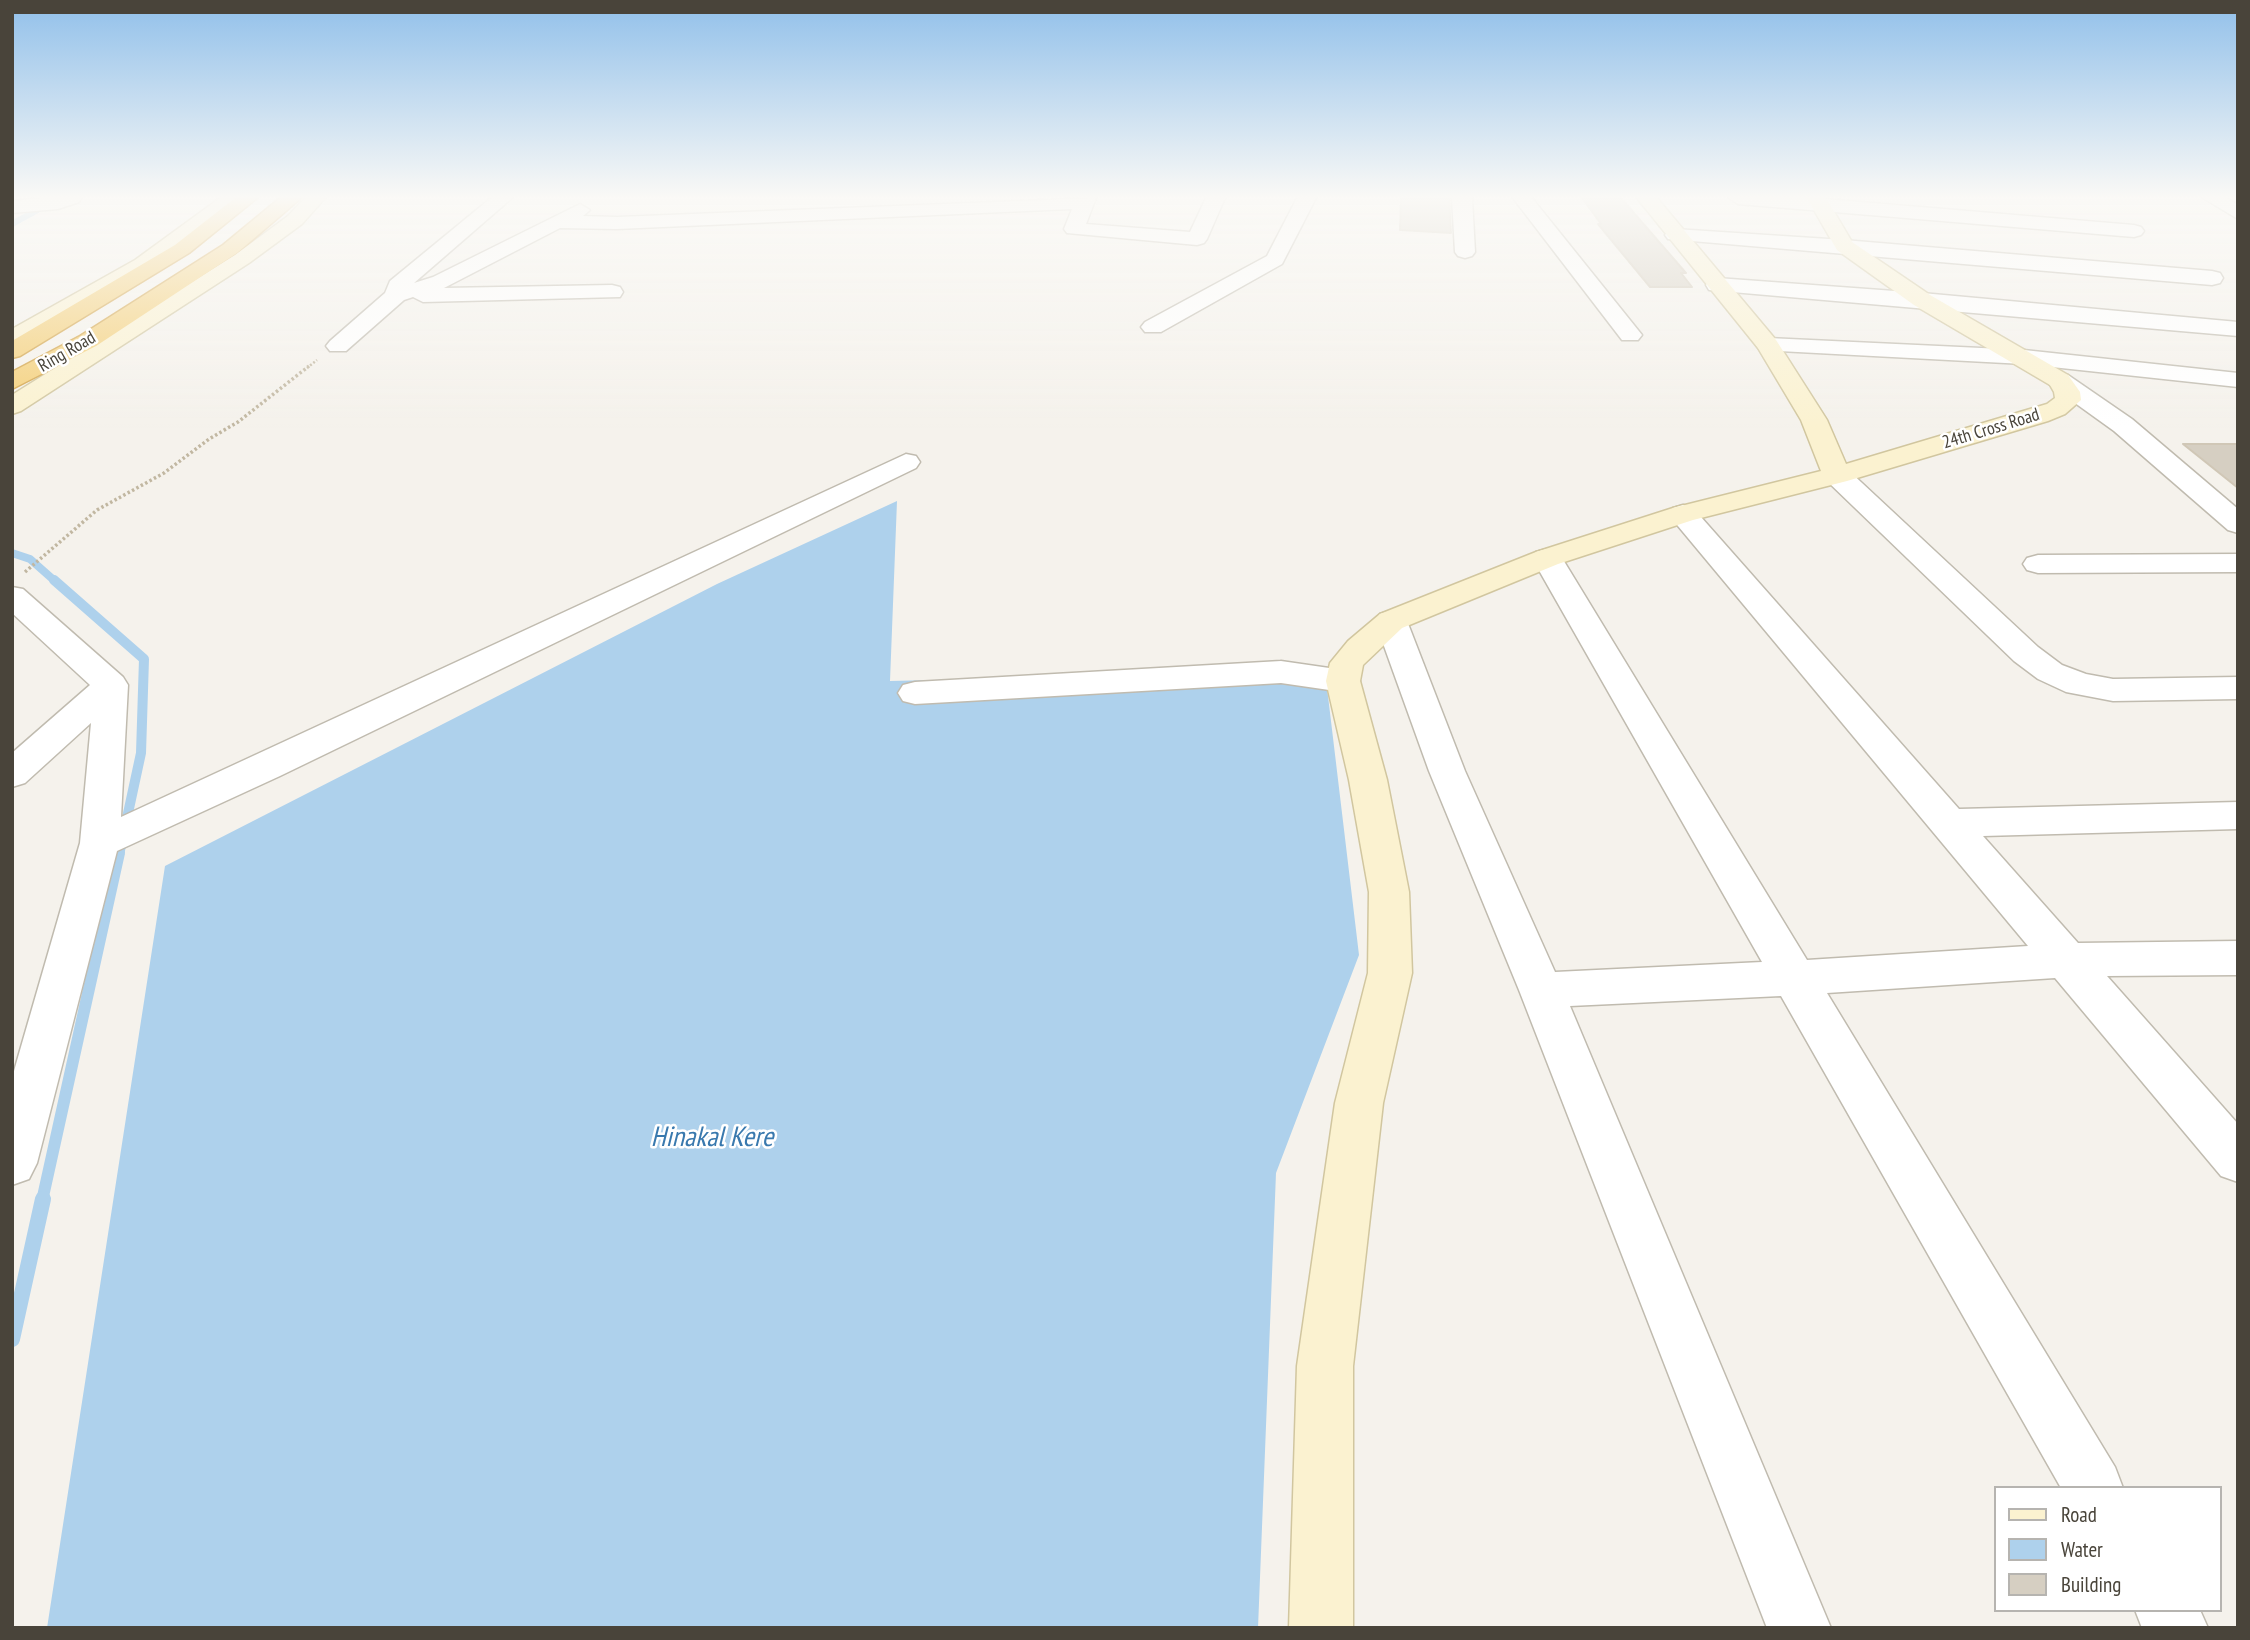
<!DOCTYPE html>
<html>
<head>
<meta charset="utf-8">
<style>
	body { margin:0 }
	#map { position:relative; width:2250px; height:1640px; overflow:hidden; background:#f5f2ec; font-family:"PT Sans Narrow",sans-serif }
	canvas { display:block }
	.frame { position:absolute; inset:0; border:14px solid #49443a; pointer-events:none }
	.legend { position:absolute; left:1994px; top:1486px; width:228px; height:126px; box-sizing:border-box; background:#fff; border:2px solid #b6b4b0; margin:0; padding:9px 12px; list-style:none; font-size:21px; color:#49443a }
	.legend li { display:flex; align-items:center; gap:14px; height:35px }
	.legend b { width:35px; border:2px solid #b6b4b0 }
</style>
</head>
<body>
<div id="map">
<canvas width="2250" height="1640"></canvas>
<div class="frame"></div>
<ul class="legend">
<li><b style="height:9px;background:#fbf2d0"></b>Road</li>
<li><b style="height:19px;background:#aed1ec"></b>Water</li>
<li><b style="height:19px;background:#d6cfc2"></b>Building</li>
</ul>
</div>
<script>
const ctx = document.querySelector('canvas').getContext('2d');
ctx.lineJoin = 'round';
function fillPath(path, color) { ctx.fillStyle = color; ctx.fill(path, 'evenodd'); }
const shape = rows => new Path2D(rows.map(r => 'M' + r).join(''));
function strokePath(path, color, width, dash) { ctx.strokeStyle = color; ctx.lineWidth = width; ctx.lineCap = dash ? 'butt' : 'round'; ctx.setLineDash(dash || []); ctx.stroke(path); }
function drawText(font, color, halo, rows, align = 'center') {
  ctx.font = font + ' "PT Sans Narrow",sans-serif'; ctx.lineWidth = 5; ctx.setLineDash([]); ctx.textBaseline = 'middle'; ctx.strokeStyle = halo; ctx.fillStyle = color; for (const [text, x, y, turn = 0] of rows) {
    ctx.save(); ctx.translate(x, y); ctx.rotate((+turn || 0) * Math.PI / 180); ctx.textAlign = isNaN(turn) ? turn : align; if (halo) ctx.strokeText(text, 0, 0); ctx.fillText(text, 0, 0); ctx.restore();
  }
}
const water = shape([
	[897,501,890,681,1325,671,1359,955,1276,1173,1258,1628,47,1628,165,866,717,584]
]);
const streamFar4 = shape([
	[12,224,41,208]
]);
const streamFar3 = shape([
	[12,553,30,559,56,582]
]);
const streamFar2 = shape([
	[54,580,144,659,141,753,119,855]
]);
const streamFar1 = shape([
	[42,1201,119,853]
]);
const stream = shape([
	[12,1339,43,1199]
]);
const building = shape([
	[1401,198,1449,198,1451,233,1400,230,1401,198],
	[1582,198,1621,198,1686,273,1681,273,1692,287,1650,287,1598,224,1601,224,1582,198],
	[2183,444,2238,444,2238,488,2183,444]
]);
const pathFar1 = shape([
	[307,368,317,360]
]);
const path = shape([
	[25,572,97,510,164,473,209,439,238,422,309,366]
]);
const street = shape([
	[43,198,81,198,79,202,58,209,12,213,12,201,43,198],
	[491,198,512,198,414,283,433,277,580,204,590,210,583,216,617,217,1096,198,1086,224,1190,232,1206,198,1225,198,1207,239,1204,243,1197,245,1067,233,1064,229,1072,209,617,229,560,228,444,288,612,285,620,287,623,292,620,297,423,302,413,297,404,300,346,351,330,351,326,346,330,341,385,293,390,281,491,198],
	[1297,198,1316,198,1282,264,1161,332,1145,332,1141,327,1145,322,1267,256,1297,198],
	[1452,198,1472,198,1475,252,1472,256,1465,258,1458,256,1455,252,1452,198],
	[1513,198,1532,198,1638,330,1642,335,1638,340,1622,340,1513,198],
	[1729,198,1813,198,2134,225,2141,227,2144,231,2141,235,2134,237,1738,204,1729,198],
	[2203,198,2227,198,2238,205,2238,219,2203,198],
	[1675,229,1844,240,2212,271,2220,273,2223,278,2220,283,2212,285,1668,239,1665,235,1668,231,1675,229],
	[1717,278,1922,293,2238,322,2238,336,1709,290,1706,285,1709,280,1717,278],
	[1768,338,2024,350,2238,373,2238,387,2024,364,1760,350,1756,345,1760,340,1768,338],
	[2059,373,2068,375,2132,419,2238,509,2238,533,2228,530,2114,431,2050,385,2047,380,2050,375,2059,373],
	[906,454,916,456,920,462,916,468,280,776,117,851,37,1163,29,1179,12,1185,12,1078,80,843,91,723,25,783,12,787,12,753,90,685,12,613,12,587,23,589,123,677,128,685,121,817,906,454],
	[1837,467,1847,469,2038,647,2062,665,2086,674,2113,679,2238,677,2238,699,2113,701,2066,692,2038,679,2014,661,1827,481,1823,475,1827,469,1837,467],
	[1683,505,1693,508,1959,809,2238,802,2238,829,1983,836,2078,943,2238,941,2238,975,2107,976,2238,1124,2238,1182,2221,1176,2055,978,1827,993,2115,1467,2123,1488,2061,1488,1781,996,1570,1006,1831,1628,1767,1628,1519,990,1429,771,1375,621,1380,614,1391,611,1402,614,1407,621,1465,771,1555,972,1762,962,1532,558,1536,552,1547,549,1558,552,1562,558,1807,960,2028,946,1668,514,1673,508,1683,505],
	[2238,554,2238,572,2038,573,2027,570,2023,564,2027,558,2038,555,2238,554],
	[1281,661,1343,670,1355,673,1360,681,1355,689,1343,692,1281,683,915,704,903,701,898,693,903,685,915,682,1281,661],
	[2135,1610,2200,1610,2208,1628,2142,1628,2135,1610]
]);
const secondary = shape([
	[220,198,242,198,190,242,151,270,20,344,12,346,12,329,135,260,220,198],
	[305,198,325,198,302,224,249,263,21,411,12,414,12,395,235,255,288,216,305,198],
	[1637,198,1657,198,1776,340,1827,420,1846,464,2030,409,2047,404,2055,398,2054,392,2050,385,1914,305,1837,250,1807,198,1826,198,1852,242,1930,295,2068,375,2080,392,2081,400,2065,414,2048,421,1847,481,1693,520,1558,564,1402,628,1363,665,1360,681,1387,780,1409,892,1412,973,1383,1103,1353,1366,1353,1628,1289,1628,1297,1366,1335,1103,1368,973,1369,892,1349,780,1326,681,1330,663,1348,641,1380,614,1536,552,1673,508,1821,471,1801,420,1758,348,1637,198]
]);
const highway = shape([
	[235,198,257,198,189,253,20,356,12,358,12,341,175,245,235,198],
	[280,198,301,198,237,253,96,346,12,389,12,372,80,336,223,245,280,198]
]);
const farStreetnames = [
	["Ring Road",67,352,-30],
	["24th Cross Road",1991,429,-17]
];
const nearWaternames = [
	["Hinakal Kere",712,1138]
];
fillPath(water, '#aed1ec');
strokePath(streamFar4, '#aed1ec', 6);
strokePath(streamFar3, '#aed1ec', 8);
strokePath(streamFar2, '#aed1ec', 10);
strokePath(streamFar1, '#aed1ec', 12);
strokePath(stream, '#aed1ec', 16);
fillPath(building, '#d6cfc2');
strokePath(building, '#d0c7b6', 2);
strokePath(street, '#c0bbaf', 3);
strokePath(secondary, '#d1c69f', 3);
strokePath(highway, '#d3a448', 3);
strokePath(pathFar1, '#c1b7a1', 2.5, [2, 2]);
strokePath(path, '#c1b7a1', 3.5, [2.5, 2.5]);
fillPath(street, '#fff');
fillPath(secondary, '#fbf2d0');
fillPath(highway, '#f4cf78');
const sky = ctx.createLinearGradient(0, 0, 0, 428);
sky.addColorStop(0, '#91c0ea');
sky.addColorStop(0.46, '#faf9f6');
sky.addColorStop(1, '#faf9f600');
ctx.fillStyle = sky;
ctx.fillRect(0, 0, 2250, 428);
drawText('18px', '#49443a', '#fff', farStreetnames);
drawText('italic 28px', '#3979ae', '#fff', nearWaternames);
</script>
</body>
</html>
